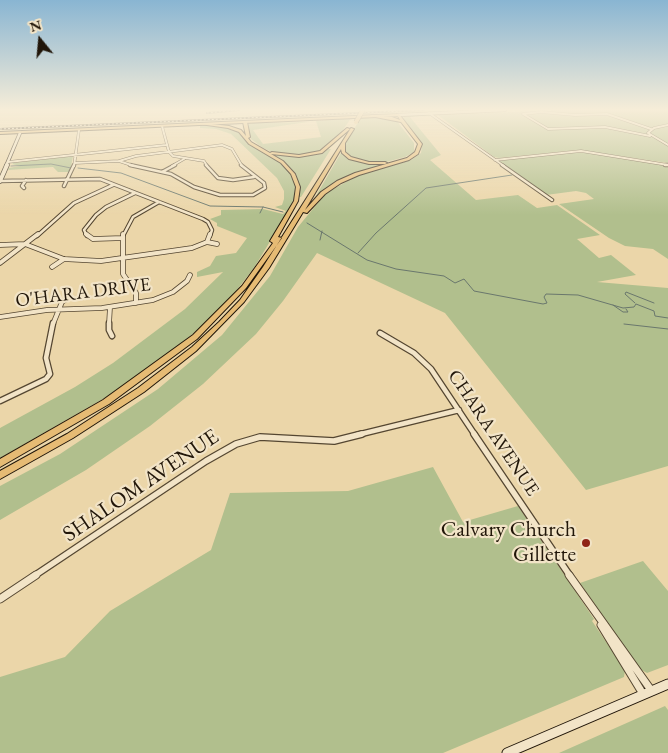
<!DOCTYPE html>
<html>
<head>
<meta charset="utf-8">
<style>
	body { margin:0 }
	#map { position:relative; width:668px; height:753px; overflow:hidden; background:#ebd6a9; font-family:"EB Garamond",serif }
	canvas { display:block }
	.north { position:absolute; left:15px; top:15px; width:50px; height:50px; -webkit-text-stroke:4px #f2e4c7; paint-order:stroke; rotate:343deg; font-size:14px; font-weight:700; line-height:20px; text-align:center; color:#211609 }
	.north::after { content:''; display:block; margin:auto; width:18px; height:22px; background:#211609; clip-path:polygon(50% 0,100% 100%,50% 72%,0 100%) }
</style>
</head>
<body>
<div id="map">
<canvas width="668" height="753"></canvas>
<div class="north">N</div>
</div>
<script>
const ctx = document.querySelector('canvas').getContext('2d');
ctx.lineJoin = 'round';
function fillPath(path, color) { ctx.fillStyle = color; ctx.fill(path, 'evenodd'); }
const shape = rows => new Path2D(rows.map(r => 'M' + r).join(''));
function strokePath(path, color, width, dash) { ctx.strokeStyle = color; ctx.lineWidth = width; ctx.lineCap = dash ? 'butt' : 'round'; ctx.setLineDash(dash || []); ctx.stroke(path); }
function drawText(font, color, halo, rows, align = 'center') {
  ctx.font = font + ' "EB Garamond",serif'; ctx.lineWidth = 4.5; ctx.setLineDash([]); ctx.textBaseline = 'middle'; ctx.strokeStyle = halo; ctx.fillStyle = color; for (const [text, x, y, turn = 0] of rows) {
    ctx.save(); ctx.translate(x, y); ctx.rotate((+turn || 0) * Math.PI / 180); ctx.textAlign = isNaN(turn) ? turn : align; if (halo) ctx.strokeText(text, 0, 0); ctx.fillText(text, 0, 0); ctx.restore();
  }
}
const green = shape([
	[557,110,668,110,668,163,578,150,499,158,494,157,438,115],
	[422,115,430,116,410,117,441,155,430,160,476,200,518,195,537,208,557,205,600,235,577,239,599,258,611,255,636,275,597,282,668,288,668,466,586,490,445,313,317,253,283,301,256,334,203,384,150,426,86,470,0,520,0,486,60,454,158,389,222,335,270,276,298,227,326,193,359,175,411,160,421,153,422,145,403,118,405,116],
	[361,117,376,117,396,120,414,143,414,152,405,157,386,162,366,162,350,157,344,152,344,146],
	[351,118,337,139,321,151,302,155,274,153,263,148,251,139,247,125,253,123,308,122,253,130,263,144,321,137,316,121],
	[200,125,227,127,239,131,252,146,282,163,290,171,296,187,295,200,254,268,236,291,202,326,165,357,115,392,0,458,0,428,75,387,113,363,185,309,223,272,197,277,197,272,210,266,216,256,236,253,247,238,217,226,217,223,210,219,221,215,221,210,263,209,283,214,286,211,275,207,282,205,284,199,284,191,277,178,231,134,216,129,200,128],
	[328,149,331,149,301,197,298,197,300,187,295,174,284,162,267,153,298,157,315,154],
	[342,151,353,160,386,165,368,170,324,190,313,201],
	[570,152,592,153,668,165,668,259,653,249,625,246,609,238,559,204,594,199,586,193,576,191,546,195,498,161],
	[73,156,70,172,58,172,53,167,8,170,9,168,20,166,12,164,13,163],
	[433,467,463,522,518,506,594,619,592,621,625,670,624,677,443,753,0,753,0,677,65,657,110,611,211,550,230,493,348,491],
	[643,561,668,591,668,665,647,673,640,669,580,583],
	[665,706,668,710,668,753,559,753]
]);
const stream = shape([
	[11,166,51,164,71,168],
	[78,168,121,173,210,206,263,207,283,212],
	[69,171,71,167],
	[260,213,263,207],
	[307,223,367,260,396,269,444,276,455,283,464,279,474,291,543,304,547,303,544,297,546,294,578,295,623,308,634,307,636,304,654,311,655,316,668,318],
	[320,240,322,231],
	[358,253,376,233,426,188,512,175],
	[635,303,625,294,626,292,654,303],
	[613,305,623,312,628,312,626,309],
	[624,324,668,329]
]);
const minorFar5 = shape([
	[429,113,504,166],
	[668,125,654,128,648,133,668,145],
	[162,126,169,152,173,156,204,161,207,166],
	[650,136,605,127,548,129,523,114,541,112,575,115,607,114,651,129],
	[495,160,581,151,668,165],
	[119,161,134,166],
	[119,161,136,156,222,145,232,149,242,166],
	[8,162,166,145],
	[75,163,119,161],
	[74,166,79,130],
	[172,166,184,159]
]);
const minorFar4 = shape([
	[130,165,171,174,194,187,220,195,253,195,265,188,264,183,241,165],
	[206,165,218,178,233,180,254,177],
	[502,165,552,200],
	[665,165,668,165],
	[162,172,175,165],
	[0,181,100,179,203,219,208,222,212,230,210,236],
	[64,186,74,165],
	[24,188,22,186,26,180],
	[37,236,74,203,113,185],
	[87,236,84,230,96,215,106,207,135,193],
	[123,236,133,217,159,202]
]);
const minorFar3 = shape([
	[86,234,93,239,123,238],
	[123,234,123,274,136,293,136,303],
	[207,242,217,244],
	[0,245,25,244,64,259,101,261,192,248,207,242,210,234],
	[0,263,38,234],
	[52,267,64,259],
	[0,317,47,310,102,308,153,300,173,292,187,281,190,275],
	[53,324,62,302,69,297],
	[109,324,110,307]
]);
const minorFar2 = shape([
	[109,323,109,330,112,336],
	[380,333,414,353,431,369,475,435],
	[0,401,46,379,50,374,46,358,53,323],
	[357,435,459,410]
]);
const minorFar1 = shape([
	[474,434,570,576],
	[34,576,206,461,236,444,260,437,334,441,362,434]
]);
const minor = shape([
	[569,575,651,690],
	[0,599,36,575],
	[601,625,643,694]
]);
const secondaryFar2 = shape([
	[398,115,505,110],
	[6,166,20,133]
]);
const secondaryFar1 = shape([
	[0,181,7,165]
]);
const secondary = shape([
	[507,753,668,684]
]);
const primary = shape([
	[398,114,399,116,0,134,0,132,398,114]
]);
const motorway = shape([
	[397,114,399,114,422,144,418,154,409,160,359,175,341,183,325,194,307,213,303,212,269,268,244,302,196,351,144,392,73,438,0,479,0,471,67,434,138,388,192,347,219,322,240,300,263,267,351,128,354,129,345,143,345,152,351,157,369,162,385,162,387,163,385,164,369,164,349,159,342,153,341,149,305,210,321,192,337,181,355,173,407,158,415,152,418,144,401,122,370,116,372,115,392,117,400,120,397,114],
	[245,121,247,122,250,137,248,138,251,142,270,153,272,152,299,155,320,151,347,128,350,129,322,153,299,157,271,154,283,161,295,174,300,187,298,201,278,237,282,238,246,288,197,339,109,404,0,467,0,459,103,400,193,335,242,286,273,243,270,241,294,201,296,187,291,174,281,163,249,144,239,132,228,128,200,124,202,123,229,126,241,130,246,136,243,122,245,121]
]);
const rail = shape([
	[207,113,239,110],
	[0,129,425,110]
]);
const motorwayBridge = shape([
	[356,122,363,110]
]);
const markers = [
	[586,543,5,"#8f2418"]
];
const streetNames = [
	["O'HARA DRIVE",83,293,-7],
	["CHARA AVENUE",493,433,56]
];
const nearStreetnames = [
	["SHALOM AVENUE",141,486,-34]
];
const nearPoinames = [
	["Calvary Church",576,530],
	["Gillette",576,555]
];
fillPath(green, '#b1bf8d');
strokePath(stream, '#6a776d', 1);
strokePath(minorFar5, '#544631', 3);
strokePath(minorFar4, '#544631', 4.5);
strokePath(minorFar3, '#544631', 5.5);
strokePath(minorFar2, '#544631', 7);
strokePath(minorFar1, '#544631', 8);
strokePath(minor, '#544631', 9);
strokePath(secondaryFar2, '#211609', 4);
strokePath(secondaryFar1, '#211609', 5.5);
strokePath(secondary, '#211609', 11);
strokePath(primary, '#211609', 2);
strokePath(motorway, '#211609', 2);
strokePath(minorFar5, '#f2e4c7', 2);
strokePath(minorFar4, '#f2e4c7', 2.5);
strokePath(minorFar3, '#f2e4c7', 4);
strokePath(minorFar2, '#f2e4c7', 4.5);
strokePath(minorFar1, '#f2e4c7', 5.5);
strokePath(minor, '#f2e4c7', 7);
strokePath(secondaryFar2, '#f2e4c7', 2.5);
strokePath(secondaryFar1, '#f2e4c7', 4);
strokePath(secondary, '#f2e4c7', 9);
fillPath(primary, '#e6bb74');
fillPath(motorway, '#e6bb74');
strokePath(rail, '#211609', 2);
strokePath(rail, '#f2e4c7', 1, [2]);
strokePath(motorwayBridge, '#211609', 5, []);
strokePath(motorwayBridge, '#e6bb74', 4);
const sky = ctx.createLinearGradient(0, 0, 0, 215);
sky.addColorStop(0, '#89b5d2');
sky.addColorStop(0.51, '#f6edd8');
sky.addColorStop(1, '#f6edd800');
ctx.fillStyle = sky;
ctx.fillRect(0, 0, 668, 215);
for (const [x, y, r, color] of markers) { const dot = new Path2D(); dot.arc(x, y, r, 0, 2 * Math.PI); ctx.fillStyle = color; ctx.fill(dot); strokePath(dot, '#f2e4c7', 2); }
drawText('19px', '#211609', '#f2e4c7', streetNames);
drawText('22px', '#211609', '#f2e4c7', nearStreetnames);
drawText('22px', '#211609', '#f2e4c7', nearPoinames, 'right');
</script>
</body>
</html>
